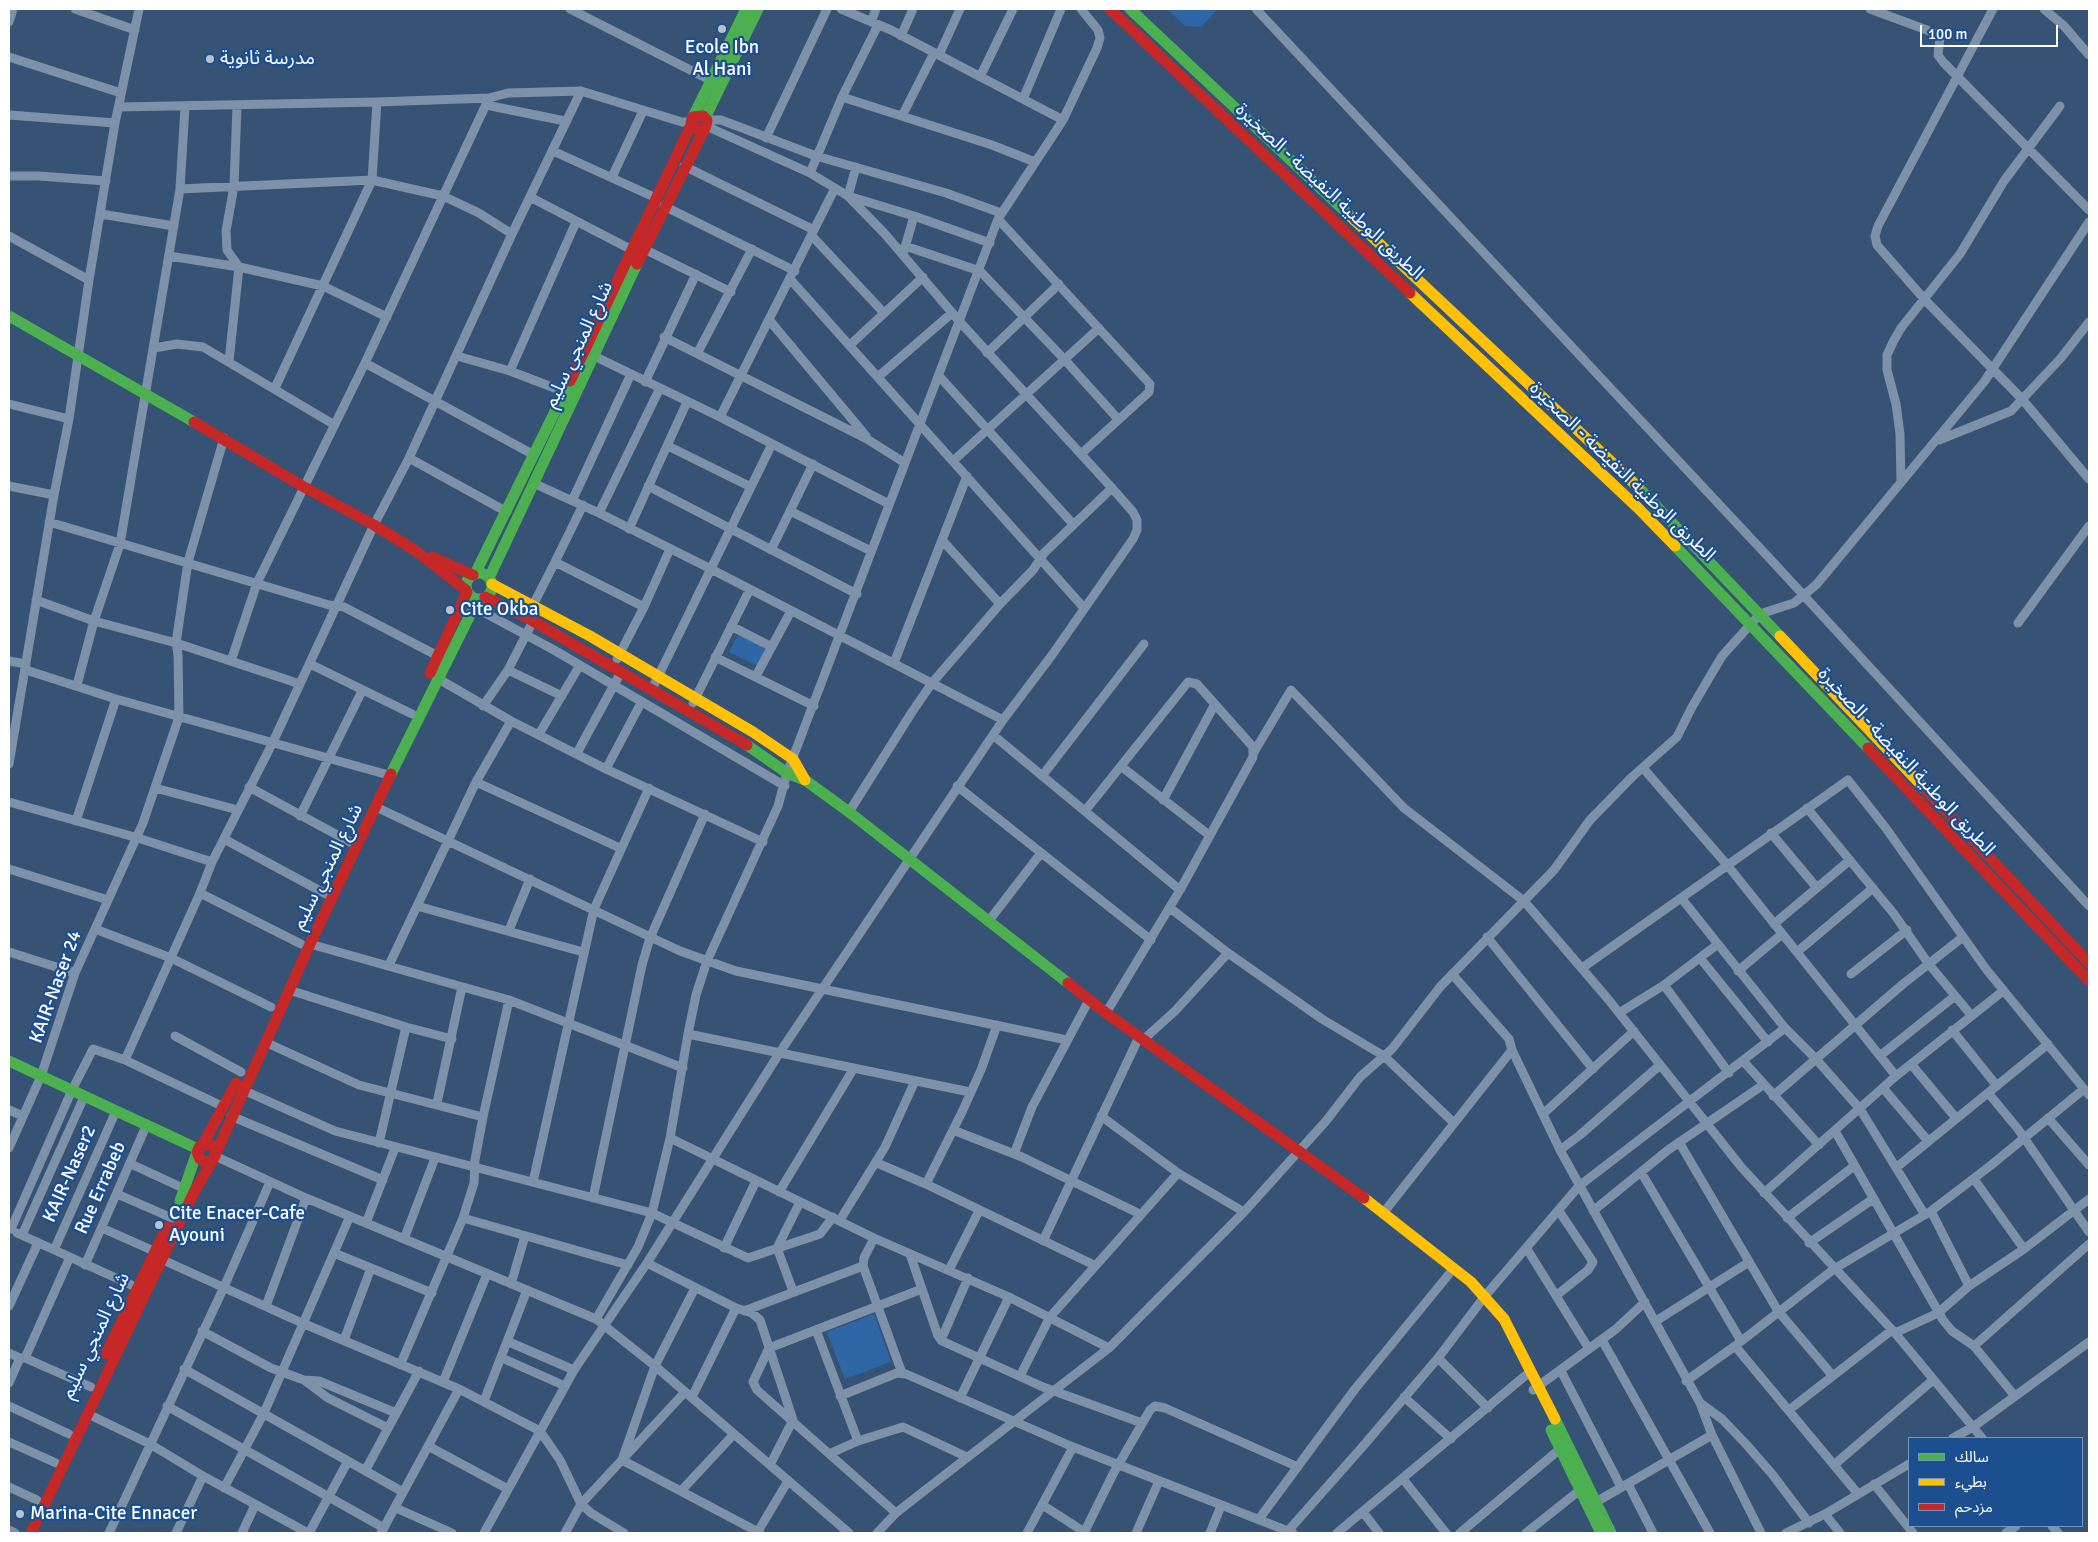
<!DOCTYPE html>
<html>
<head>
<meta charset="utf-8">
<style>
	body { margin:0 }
	#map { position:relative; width:2098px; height:1542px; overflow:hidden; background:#365274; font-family:Signika,"Noto Sans Arabic",sans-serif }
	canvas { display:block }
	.frame { position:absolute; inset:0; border:10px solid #fff; pointer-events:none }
	.legend { position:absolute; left:1908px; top:1437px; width:175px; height:90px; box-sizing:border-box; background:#1b4f8f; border:1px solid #7695bc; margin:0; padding:6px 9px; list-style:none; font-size:15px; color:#fff }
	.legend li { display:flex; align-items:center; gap:10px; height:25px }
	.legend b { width:25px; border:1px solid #7695bc }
	.scale { position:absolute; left:1920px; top:25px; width:138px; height:22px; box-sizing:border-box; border:2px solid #fff; border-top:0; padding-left:6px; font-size:15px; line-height:18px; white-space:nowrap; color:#fff; -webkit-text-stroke:4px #1b4f8f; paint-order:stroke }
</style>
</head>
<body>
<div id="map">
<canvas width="2098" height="1542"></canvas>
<div class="frame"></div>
<ul class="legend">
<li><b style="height:6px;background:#4caf50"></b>سالك</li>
<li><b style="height:6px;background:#ffc107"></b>بطيء</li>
<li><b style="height:6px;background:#c62828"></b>مزدحم</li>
</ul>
<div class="scale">100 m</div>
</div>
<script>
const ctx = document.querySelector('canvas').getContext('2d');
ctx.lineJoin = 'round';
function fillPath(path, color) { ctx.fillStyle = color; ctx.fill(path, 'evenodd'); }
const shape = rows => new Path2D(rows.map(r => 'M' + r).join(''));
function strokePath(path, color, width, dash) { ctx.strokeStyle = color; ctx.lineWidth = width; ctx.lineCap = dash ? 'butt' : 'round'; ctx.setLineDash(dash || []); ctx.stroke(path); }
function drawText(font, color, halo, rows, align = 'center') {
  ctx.font = font + ' Signika,"Noto Sans Arabic",sans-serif'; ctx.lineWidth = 4.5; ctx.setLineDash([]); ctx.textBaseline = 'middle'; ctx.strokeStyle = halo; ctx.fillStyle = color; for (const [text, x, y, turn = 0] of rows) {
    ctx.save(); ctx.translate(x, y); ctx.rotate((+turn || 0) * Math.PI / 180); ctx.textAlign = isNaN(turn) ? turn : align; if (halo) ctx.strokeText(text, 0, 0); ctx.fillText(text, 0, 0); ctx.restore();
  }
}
const green = shape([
	[1167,9,1218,9,1201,27,1185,26],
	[739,633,767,648,758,666,729,652],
	[874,1314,891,1362,845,1379,827,1332]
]);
const street = shape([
	[75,9,135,30],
	[570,9,712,81],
	[841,9,891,30,1063,120],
	[1256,9,1773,562,2089,906],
	[1870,9,1935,33,1940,38,1938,55,1943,62,2089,210],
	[1993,9,1878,226,1875,236,1877,245,1925,300,2022,399,2089,479],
	[2044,9,2064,26,2089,55],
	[9,22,13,9],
	[871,22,876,9],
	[901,36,913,9],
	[939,55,960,9],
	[9,57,121,93],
	[980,77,1013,9],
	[842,97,992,145,1035,162],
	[1023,99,1061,9],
	[486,105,565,121],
	[119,107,377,102,489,98,508,93,581,91,682,122,691,122],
	[9,115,115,123],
	[902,116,934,53],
	[707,120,721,120,816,156,946,193,1001,213],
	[706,126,810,173],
	[766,138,827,9],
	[553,151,656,198],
	[684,166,814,230],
	[856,167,848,196,914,216],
	[9,176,39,176,106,181],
	[612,177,643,111],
	[180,189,372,180,443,196,479,213,512,234],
	[530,197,632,250],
	[664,206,795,271],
	[101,214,174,226],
	[998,219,1150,384,1149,392,1081,454],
	[9,236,89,280],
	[812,236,884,313],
	[905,246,980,271,1064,359,1118,419],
	[644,249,731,292],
	[904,251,914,216,990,243],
	[169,256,239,267,323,286,387,317],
	[790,279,1084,608],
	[770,321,866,436],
	[664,337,867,439,905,463],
	[850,345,923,277],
	[154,348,177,344,203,347,333,424],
	[698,352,752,249],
	[987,353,1059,284],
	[457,356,510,371,565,392],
	[594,356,720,417,889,504],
	[229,361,239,267,227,250,226,231,234,186,237,106],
	[365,363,534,455],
	[510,371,576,222],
	[879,376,952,313],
	[939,376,1073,524],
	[645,382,696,274],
	[275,388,372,180,377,102],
	[9,404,69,419],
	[720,417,835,188],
	[1939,440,2011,411,2061,358,2089,322],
	[668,446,751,487],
	[409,458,507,512],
	[953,461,1099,328],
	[1901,482,1900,434,1896,404,1887,370,1887,355,1893,342,1901,328,1960,254,2004,181,2060,106],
	[533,483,599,513,709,568,1003,720],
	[9,486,54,495],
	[648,486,857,594],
	[572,501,631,374],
	[583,505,555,562,644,607],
	[790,511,871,551],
	[599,513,660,388],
	[49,522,329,605,344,607,438,656],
	[629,529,687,402],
	[942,540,1000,604],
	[771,550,813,464],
	[36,600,94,621,176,643,300,684],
	[474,607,554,650,785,786],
	[530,611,555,562],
	[2018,623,2089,526],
	[731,626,772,647],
	[715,657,814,706],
	[617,659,644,607,670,549],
	[9,661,26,664],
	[231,661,257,583,365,363,489,98],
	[894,663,967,476],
	[310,664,412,714],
	[26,670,116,699,385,774],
	[508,670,562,696],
	[756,676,791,611],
	[437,678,511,721,606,769,763,842],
	[77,685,94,621,120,544,180,189,185,107],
	[652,689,772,444],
	[693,703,750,589],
	[483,706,508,670,533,621],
	[539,734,580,665],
	[993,735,1180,890],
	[1254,752,1291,690,1404,808,1524,901,1608,999,1742,1168,1895,1333,1982,1438],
	[577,753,621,672],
	[9,764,54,495,69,419,89,280,115,123,139,9],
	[1122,767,1209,835],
	[1643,768,1728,866,1896,1076],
	[606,769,641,703],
	[1042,776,1144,644],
	[476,782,620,848],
	[957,786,1151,940],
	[249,787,350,842],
	[155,788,238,810],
	[1163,800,1215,704],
	[9,802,138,838,212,862],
	[376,807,680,951,736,971,1067,1040],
	[1807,808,1894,914,1928,963,1971,1015],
	[1085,811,1188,682,1197,684,1253,747,1253,757,1180,890,1106,1013],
	[849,812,912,712,932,683,1000,604,1033,570,1044,553,1112,488,960,322,885,234,848,196,810,173,842,97,878,25],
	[300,816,362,691],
	[76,821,116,699],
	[1771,833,1817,888],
	[224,839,326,894],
	[9,869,108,900],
	[200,893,301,944],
	[1682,899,1785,1028,1815,1058,1860,1109,1925,1215],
	[417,906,583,952],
	[1170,908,1228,953],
	[988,922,1041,853],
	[1774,924,1850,860],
	[95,929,171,958,271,1007],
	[509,930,530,879],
	[1487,937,1593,1069],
	[310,944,509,1000,683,1068],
	[9,952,75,973],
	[1797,952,1873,888],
	[1700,958,1768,1042],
	[389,965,476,782,511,721],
	[1582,968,1848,780,1885,827,1986,969,2089,1095],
	[1738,971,1782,934],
	[1452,974,1509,1039,1512,1050,1560,1150,1700,1403,1712,1435,1761,1533],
	[1851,974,1907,930],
	[1664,985,1729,1073],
	[289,990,406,1027,452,1039],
	[1619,1013,1664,985,1718,944],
	[1952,1030,1997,1086],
	[688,1034,970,1092],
	[175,1036,241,1072],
	[265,1042,359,1085,483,1117],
	[1881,1055,1955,996],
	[125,1060,200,893,212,862,272,744,374,525,409,458,512,234,581,91],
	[1744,1062,1819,1145],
	[1911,1064,1956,1118],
	[1883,1088,1928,1141],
	[243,1090,335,1131,652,1213,748,1258,820,1234,833,1217],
	[1989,1094,2018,1129,2089,1232],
	[1773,1096,1903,984,1963,937],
	[437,1103,462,987],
	[9,1110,23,1116],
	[1543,1114,1634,1031],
	[231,1116,383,1180],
	[1101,1116,1178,1173],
	[2048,1118,2089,1165],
	[1454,1123,1384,1056,1392,1049,1440,987,1554,870,1590,820,1632,777,1677,737,1692,707,1722,656,1760,614,1794,603,1816,585,1831,567,1984,382,2089,222],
	[953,1130,1022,1157,1140,1214],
	[1835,1131,1943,1320,1952,1331,1974,1346,2014,1395],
	[670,1138,874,1238,1009,1297,1109,1348],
	[1679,1142,1778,1311,1832,1375],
	[379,1143,406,1027],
	[9,1148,41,1076,75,973,143,823,179,717,178,654,176,643,188,562,224,438],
	[1560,1150,1580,1135,1660,1065],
	[1014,1154,1032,1107,1089,1000],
	[215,1156,306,1198,596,1319,655,1366,849,1533],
	[877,1163,926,1184,1094,1265],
	[131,1164,185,1189],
	[1897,1167,2048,1044],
	[1641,1172,1741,1341],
	[1974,1179,2024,1249],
	[533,1182,594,909,649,788],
	[926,1184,962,1112,981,1070,997,1025],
	[779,1192,854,1068],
	[1764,1193,1896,1076,2003,991],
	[117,1194,172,1218],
	[593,1198,642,965,650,938,705,814],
	[1593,1211,1668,1150,1763,1085],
	[1931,1211,1969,1286],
	[1384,1212,1512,1050],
	[463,1218,628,1265],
	[1787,1218,1854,1166],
	[840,1220,885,1147,915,1081],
	[366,1223,395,1148],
	[102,1228,156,1252],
	[11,1229,72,1090,93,1049,125,1060,224,1107],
	[17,1233,138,1288],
	[22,1235,84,1097],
	[874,1238,864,1258,863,1266,902,1373],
	[404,1239,435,1158],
	[1043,1241,1139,1037],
	[1809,1243,1873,1199],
	[724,1248,756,1181],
	[1527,1249,1589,1349],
	[54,1250,116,1111],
	[334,1253,432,1293],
	[910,1254,938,1336,942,1341,1043,1387,1142,1423],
	[163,1260,302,1323,459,1389,540,1431,560,1460,581,1504,591,1513,624,1533],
	[647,1263,736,1308,752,1313,760,1320,793,1420,770,1465],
	[85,1265,147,1124],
	[949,1270,979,1211],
	[511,1284,525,1236],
	[695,1288,655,1366,622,1460,760,1533],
	[793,1291,777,1248,800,1202],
	[1557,1295,1588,1270,1593,1262,1559,1211],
	[9,1306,38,1243],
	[266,1306,306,1198],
	[744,1311,863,1266],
	[596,1319,638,1247,652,1213,670,1138,688,1034,696,995,707,961,778,806,787,773,998,219,1063,120,1097,48,1100,38,1098,30,1081,9],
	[1656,1321,1749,1262],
	[816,1330,858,1441],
	[202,1331,271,1368,304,1380,319,1381,396,1413],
	[1895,1333,1938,1313,1969,1286,2024,1249,2089,1199],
	[344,1340,371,1268],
	[941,1340,968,1278],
	[1602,1340,1710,1533],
	[509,1342,574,1370],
	[1735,1346,1858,1494],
	[1974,1346,2089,1244],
	[9,1353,20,1358,25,1358,91,1387],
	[25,1358,70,1257],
	[502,1358,565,1386],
	[1438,1358,1488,1408],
	[401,1363,463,1218,474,1183,475,1160,483,1117,509,1000],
	[184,1369,403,1492],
	[1561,1371,1621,1487],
	[1020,1376,1050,1317,1178,1173,1244,1212],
	[304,1380,328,1398,388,1428],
	[1686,1381,1735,1346,1834,1269,1931,1211,1990,1166,2084,1089],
	[443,1382,487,1274],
	[9,1383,20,1358],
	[1533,1390,1616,1329,1645,1302],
	[840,1396,897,1373,906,1374,1073,1447,1293,1533],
	[692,1397,736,1308],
	[1404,1397,1451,1439],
	[960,1398,1009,1297],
	[484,1401,527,1290],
	[1700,1403,1722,1419,1745,1443,1772,1474,1809,1523],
	[9,1406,69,1434],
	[167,1406,384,1528],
	[1789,1410,1892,1330],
	[88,1414,150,1444,203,1476,308,1533],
	[1953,1438,1973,1427,2089,1342],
	[9,1442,56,1463],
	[428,1446,508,1489],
	[831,1453,858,1441,903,1427,967,1457],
	[1835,1464,1933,1380],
	[365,1471,419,1371],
	[1403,1479,1446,1533],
	[1628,1484,1653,1533],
	[1874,1484,1913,1533],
	[9,1487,37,1500],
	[224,1488,264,1413,350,1216],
	[681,1491,734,1434],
	[1596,1502,1712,1435],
	[1044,1506,1086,1533],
	[396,1508,452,1533],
	[1363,1512,1379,1533],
	[896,1513,757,1390,753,1382,769,1348,922,1289],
	[1825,1514,1840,1533],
	[1259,1519,1355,1389,1454,1268],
	[2052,1526,2058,1533],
	[9,1530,15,1533],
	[1288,1531,1364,1445,1438,1358,1485,1296,1579,1186,1785,1028],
	[109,1533,224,1287,270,1182],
	[176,1533,203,1476],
	[242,1533,255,1505],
	[309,1533,348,1461],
	[381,1533,459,1389],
	[484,1533,574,1370,647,1263,780,1052,1003,720,1052,655,1133,539,1137,530,1137,520,1133,512,1112,488],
	[565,1533,581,1504,685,1392],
	[757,1533,788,1481],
	[877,1533,896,1513,924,1491,1109,1348,1244,1212,1326,1121,1360,1077,1384,1056,1322,1019,1228,953,1175,1011,1143,1040],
	[1027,1533,1073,1447],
	[1084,1533,1113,1474,1150,1410,1155,1406,1165,1408,1298,1467],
	[1136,1533,1159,1481],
	[1210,1533,1221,1506],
	[1337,1533,1526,1375],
	[1460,1533,1560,1449],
	[1526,1533,1580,1490],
	[1786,1533,1825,1514,1909,1464],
	[2006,1533,2016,1526]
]);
const fast = shape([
	[1130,9,1349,215],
	[693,117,746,9],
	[705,118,758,9],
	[9,316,194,422],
	[1638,487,1780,636],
	[1675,546,1868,748],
	'466 586a13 13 0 1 1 26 0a13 13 0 1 1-26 0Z',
	[475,574,570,381],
	[489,578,637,264],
	[747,745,787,773,805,780,849,812,1068,983],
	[391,774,478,599],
	[9,1061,198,1149],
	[180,1201,197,1152],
	[1555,1419,1611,1533],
	[1551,1430,1601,1533]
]);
const slow = shape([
	[1349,215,1638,487],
	[1410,293,1638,508,1675,546],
	[492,584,590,636,753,732,793,759,805,780],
	[1780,636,1925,789],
	[1364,1198,1471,1282,1504,1319,1555,1419]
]);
const jam = shape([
	[1110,9,1410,293],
	[637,264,706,126,707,120,703,116,693,117,691,122,693,128,704,129],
	[570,381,691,125],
	[194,422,304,487,374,525,416,551,466,590],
	[432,557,473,575],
	[485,597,526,617,747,745],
	[430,673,467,592],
	[1868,748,2089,981],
	[1925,789,2089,963],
	[1068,983,1106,1013,1364,1198],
	[203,1144,236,1083],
	[216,1153,310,944,391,774],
	[106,1354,167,1227],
	[31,1533,193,1194,215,1156,215,1149,210,1144,200,1146,197,1152,200,1159,206,1162,213,1159]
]);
const markers = [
	[722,29,5,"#b9c2ce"],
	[210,59,5,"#b9c2ce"],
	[450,610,5,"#b9c2ce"],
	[159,1225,5,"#b9c2ce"],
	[20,1514,5,"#b9c2ce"]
];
const poiNames = [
	["Ecole Ibn",722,48,"center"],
	["Al Hani",722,70,"center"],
	["مدرسة ثانوية",220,59],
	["Cite Okba",460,610],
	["Cite Enacer-Cafe",169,1214],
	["Ayouni",169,1236],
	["Marina-Cite Ennacer",30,1514]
];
const streetNames = [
	["الطريق الوطنية النفيضة - الصخيرة",1329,192,43],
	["شارع المنجي سليم",579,345,-65],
	["الطريق الوطنية النفيضة - الصخيرة",1622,472,44],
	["الطريق الوطنية النفيضة - الصخيرة",1906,762,47],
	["شارع المنجي سليم",328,867,-64],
	["KAIR-Naser 24",56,987,-70],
	["KAIR-Naser2",70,1174,-66],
	["Rue Errabeb",101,1188,-66],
	["شارع المنجي سليم",96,1336,-65]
];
fillPath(green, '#2f66a5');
strokePath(street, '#7d92a8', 9);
strokePath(fast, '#4caf50', 11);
strokePath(slow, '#ffc107', 11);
strokePath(jam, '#c62828', 11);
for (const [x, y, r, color] of markers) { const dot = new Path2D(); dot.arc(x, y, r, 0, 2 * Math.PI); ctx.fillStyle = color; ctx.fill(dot); strokePath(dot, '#1b4f8f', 2); }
drawText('19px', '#fff', '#1b4f8f', poiNames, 'left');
drawText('19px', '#fff', '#1b4f8f', streetNames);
</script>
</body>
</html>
